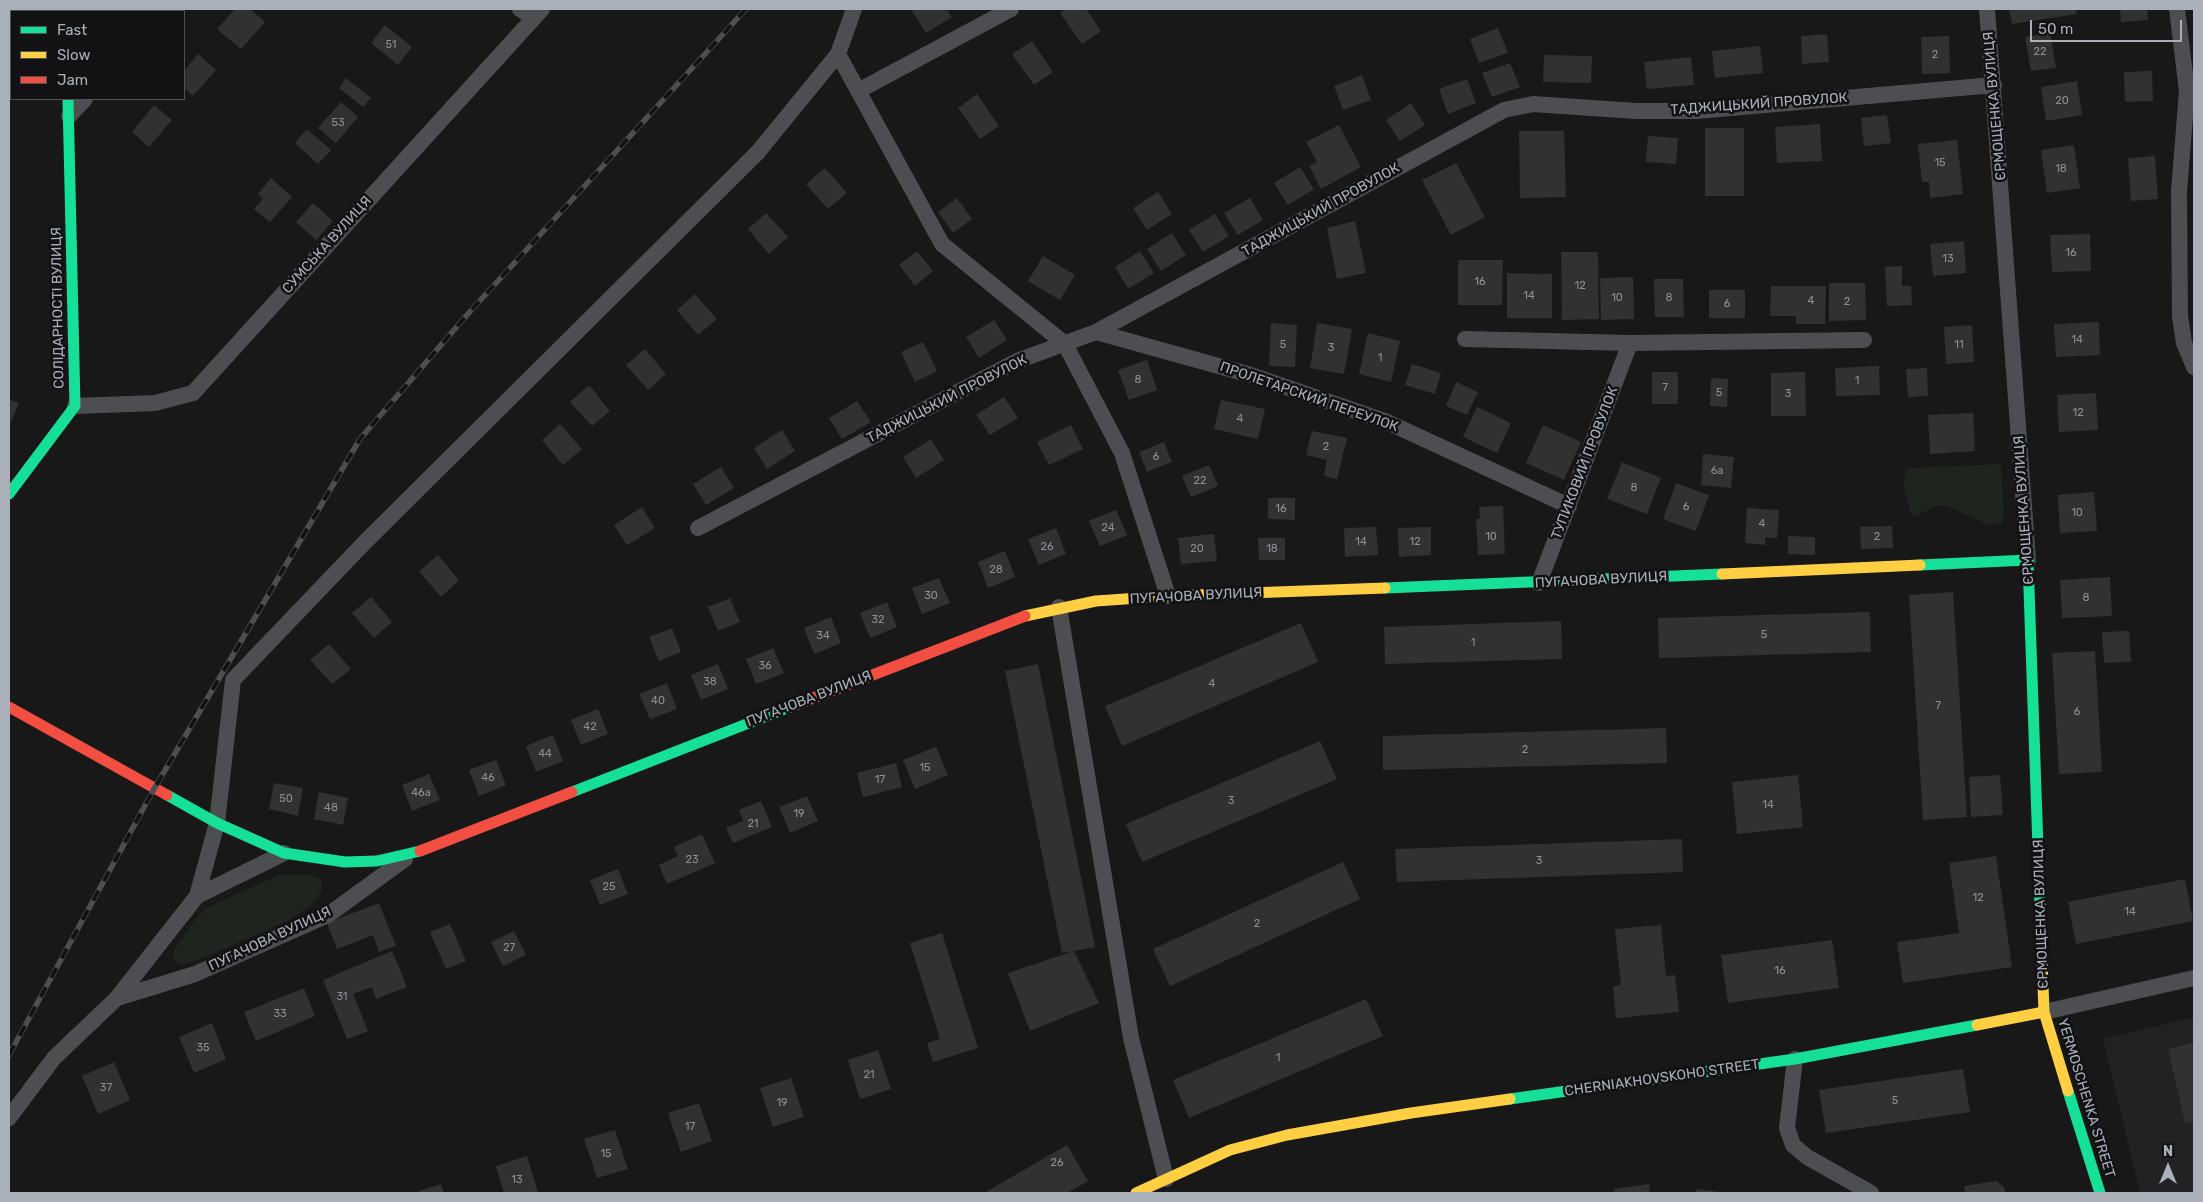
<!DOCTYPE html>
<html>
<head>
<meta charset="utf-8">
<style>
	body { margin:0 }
	#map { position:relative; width:2203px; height:1202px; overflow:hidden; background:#181818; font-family:Rubik,sans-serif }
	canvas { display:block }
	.frame { position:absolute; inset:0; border:10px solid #a9b0b9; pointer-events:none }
	.legend { position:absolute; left:10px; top:10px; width:175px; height:90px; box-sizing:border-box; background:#121214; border:1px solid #4e5156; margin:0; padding:6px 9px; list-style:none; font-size:15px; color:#a9b0b9 }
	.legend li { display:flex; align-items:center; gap:10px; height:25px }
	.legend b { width:25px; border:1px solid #4e5156 }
	.north { position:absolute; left:2143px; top:1142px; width:50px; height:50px; -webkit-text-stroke:4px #121214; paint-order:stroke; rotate:0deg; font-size:14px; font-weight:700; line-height:20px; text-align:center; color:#a9b0b9 }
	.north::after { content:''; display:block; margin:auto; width:18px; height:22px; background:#a9b0b9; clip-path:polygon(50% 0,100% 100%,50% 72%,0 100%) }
	.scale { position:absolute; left:2030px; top:20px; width:152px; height:22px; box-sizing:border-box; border:2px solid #a9b0b9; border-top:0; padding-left:6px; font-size:15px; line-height:18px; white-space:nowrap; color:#a9b0b9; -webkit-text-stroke:4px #121214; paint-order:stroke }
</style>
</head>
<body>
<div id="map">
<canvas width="2203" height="1202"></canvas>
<div class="frame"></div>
<ul class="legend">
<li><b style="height:6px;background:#16e098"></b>Fast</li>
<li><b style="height:6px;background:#ffcf43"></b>Slow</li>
<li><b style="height:6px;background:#f24e42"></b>Jam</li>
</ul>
<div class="north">N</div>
<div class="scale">50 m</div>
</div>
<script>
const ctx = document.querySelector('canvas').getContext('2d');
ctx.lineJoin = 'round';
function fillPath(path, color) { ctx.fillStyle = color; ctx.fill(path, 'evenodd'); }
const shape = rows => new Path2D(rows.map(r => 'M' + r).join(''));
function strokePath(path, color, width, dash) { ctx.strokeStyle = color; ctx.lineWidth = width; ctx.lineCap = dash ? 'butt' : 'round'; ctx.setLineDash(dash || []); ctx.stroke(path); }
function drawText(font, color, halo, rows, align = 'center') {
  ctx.font = font + ' Rubik,sans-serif'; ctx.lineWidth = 5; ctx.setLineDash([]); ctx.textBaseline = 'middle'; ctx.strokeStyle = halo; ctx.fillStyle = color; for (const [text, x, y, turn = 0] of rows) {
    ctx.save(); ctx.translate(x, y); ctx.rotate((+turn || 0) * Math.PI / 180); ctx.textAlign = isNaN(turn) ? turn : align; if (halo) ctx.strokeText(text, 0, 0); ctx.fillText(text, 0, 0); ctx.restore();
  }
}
const built = shape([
	[2194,1017,2194,1193,2140,1193,2103,1039]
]);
const green = shape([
	[2001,464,2004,518,2001,524,1989,525,1945,505,1935,506,1917,516,1911,514,1903,485,1906,470,1911,468],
	[279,875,310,875,322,879,322,891,312,904,290,920,203,958,181,965,173,959,175,949,194,921,206,908]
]);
const building = shape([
	[235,9,250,9,265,22,241,49,217,29],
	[915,9,946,9,952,17,926,33,912,11],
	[1066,9,1086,9,1101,31,1082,44,1060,13],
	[2009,9,2076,9,2077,14,2012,24],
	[2120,9,2147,9,2148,20,2121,22],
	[385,25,412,47,398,65,371,43],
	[1498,28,1508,53,1479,63,1470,39],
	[2050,33,2056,68,2031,71,2025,37],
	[1827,34,1829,62,1802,64,1801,36],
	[1949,36,1950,73,1922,74,1921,37],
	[1032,41,1053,72,1034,85,1012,54],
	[1760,46,1763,73,1715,78,1712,51],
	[198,54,216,70,193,96,184,88,184,71],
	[1544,55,1592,56,1591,83,1543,82],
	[1691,57,1694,85,1647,89,1644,62],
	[1510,63,1520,87,1492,97,1482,73],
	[2152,71,2153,101,2125,102,2124,72],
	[1362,75,1371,100,1343,110,1334,86],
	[346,78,371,98,363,107,339,88],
	[1467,79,1476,103,1448,114,1439,89],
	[2077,81,2082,115,2046,121,2041,87],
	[977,94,999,126,980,139,958,108],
	[341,102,358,117,336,143,318,128],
	[1411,103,1425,125,1400,141,1386,120],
	[154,105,172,120,149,147,132,132],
	[1887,115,1891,143,1864,146,1861,118],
	[1820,124,1822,161,1777,163,1775,127],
	[1339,125,1361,167,1321,189,1309,166,1317,162,1306,142],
	[1705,128,1744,128,1744,196,1705,196],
	[307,129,331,150,318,164,295,143],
	[1519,131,1564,131,1566,197,1520,198],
	[1648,136,1678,138,1676,164,1646,162],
	[1957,140,1963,194,1930,198,1929,182,1922,182,1918,144],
	[2074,145,2080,188,2047,193,2041,150],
	[2155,156,2158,199,2131,201,2128,158],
	[1456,163,1485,217,1451,235,1422,180],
	[1300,167,1314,189,1288,205,1274,183],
	[825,168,847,193,828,209,806,184],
	[271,178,292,197,270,222,254,209,263,199,258,194],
	[1158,192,1172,214,1147,230,1133,208],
	[957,198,972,219,953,233,938,212],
	[1250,198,1263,220,1238,235,1224,213],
	[313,203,333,221,316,240,296,222],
	[766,213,788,237,769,254,748,229],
	[1215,214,1229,236,1203,252,1189,230],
	[1355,221,1366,273,1337,279,1327,228],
	[1172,233,1186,255,1161,271,1147,249],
	[2090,234,2091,271,2052,272,2050,235],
	[1964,241,1966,273,1933,276,1930,244],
	[917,251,933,271,915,286,899,265],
	[1140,251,1154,273,1128,289,1115,267],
	[1561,252,1598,252,1599,319,1562,320],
	[1043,256,1075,275,1060,300,1028,281],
	[1458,260,1503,260,1502,305,1458,305],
	[1902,266,1902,286,1911,286,1912,305,1887,306,1885,267],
	[1507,273,1552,274,1552,318,1507,318],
	[1633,277,1634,319,1601,320,1600,278],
	[1654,279,1683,279,1684,317,1655,317],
	[1829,283,1865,283,1866,320,1829,321],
	[1771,286,1826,286,1825,324,1796,324,1796,316,1770,316],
	[1709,290,1745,290,1745,318,1709,318],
	[695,294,717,319,698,335,677,310],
	[994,320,1007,340,979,358,966,337],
	[2099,322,2100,355,2056,357,2054,324],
	[1271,323,1297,325,1295,367,1269,366],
	[1317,323,1352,329,1344,374,1310,368],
	[1972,325,1974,362,1946,364,1944,327],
	[1368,333,1400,341,1391,382,1359,374],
	[923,342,937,371,915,382,901,352],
	[645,349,666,374,648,390,626,365],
	[1147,360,1157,390,1129,400,1118,370],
	[1412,364,1441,373,1435,394,1405,385],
	[1879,366,1880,395,1836,396,1835,368],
	[1927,368,1928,396,1908,397,1906,369],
	[1652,372,1678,372,1678,404,1652,404],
	[1805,372,1806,416,1771,416,1771,373],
	[1711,378,1728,379,1727,407,1710,406],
	[1456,382,1478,392,1467,415,1446,406],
	[589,385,610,411,592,426,570,402],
	[2096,393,2098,430,2059,432,2057,395],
	[1004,397,1018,418,990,435,976,415],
	[9,399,19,403,9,426],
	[1221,400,1265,409,1258,439,1214,429],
	[857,401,871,422,842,439,829,418],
	[1477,407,1511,423,1497,453,1463,437],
	[1973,413,1975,451,1930,454,1928,415],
	[560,424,582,449,563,465,542,440],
	[1071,425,1083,449,1049,465,1037,442],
	[1543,425,1581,442,1564,480,1526,463],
	[782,430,795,451,767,469,754,448],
	[1312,431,1347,438,1337,479,1324,476,1327,460,1306,455],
	[931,439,944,460,916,478,903,457],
	[1164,442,1172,462,1147,472,1139,452],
	[1703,454,1734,457,1731,488,1701,485],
	[1622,462,1661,478,1647,514,1607,499],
	[1209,465,1218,486,1191,497,1182,476],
	[721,467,734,488,706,505,693,484],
	[1676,483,1709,495,1696,531,1663,519],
	[2094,492,2097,531,2060,533,2058,495],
	[1268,498,1295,498,1295,520,1268,519],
	[1503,506,1505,554,1478,555,1476,519,1480,519,1479,507],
	[642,507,655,528,627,545,614,525],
	[1747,508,1779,510,1777,538,1765,537,1765,545,1745,543],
	[1116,510,1127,535,1100,546,1089,521],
	[1892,526,1893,548,1861,549,1860,527],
	[1376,527,1378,555,1345,557,1344,528],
	[1431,527,1431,555,1399,557,1398,528],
	[1056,528,1066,554,1039,565,1028,539],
	[1214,534,1217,561,1181,564,1178,538],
	[1788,536,1815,537,1815,555,1788,554],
	[1258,538,1285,538,1285,560,1259,560],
	[1005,551,1015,577,988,588,978,562],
	[438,555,459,580,441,597,419,571],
	[2110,577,2112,616,2062,618,2060,580],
	[939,578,950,603,922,614,912,588],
	[1953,592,1967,817,1923,820,1909,595],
	[371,597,392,622,374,638,352,613],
	[730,598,740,622,718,631,708,607],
	[887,602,897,627,870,638,860,613],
	[1870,612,1871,652,1659,658,1658,618],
	[831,617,841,643,814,654,804,628],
	[1561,621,1562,659,1385,664,1384,627],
	[1301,623,1318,662,1122,746,1105,706],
	[672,628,681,652,659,661,649,637],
	[2129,631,2131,662,2104,663,2102,632],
	[329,644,351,669,332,684,310,660],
	[773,648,784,673,756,684,746,659],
	[2095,651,2102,772,2059,774,2052,653],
	[718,664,728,689,701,700,691,675],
	[1038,664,1095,947,1074,951,1099,1003,1030,1031,1008,973,1074,951,1062,953,1005,671],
	[667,683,677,709,650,719,639,694],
	[598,709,608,734,581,745,571,720],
	[1666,728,1667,763,1383,770,1383,736],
	[553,735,563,761,536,772,526,746],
	[1320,741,1337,779,1142,862,1126,824],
	[936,747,948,775,915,789,903,760],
	[496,760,506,785,479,796,469,770],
	[896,763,902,787,863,797,857,773],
	[429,774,440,800,412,811,402,785],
	[1798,775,1803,827,1737,834,1732,782],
	[2000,775,2003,815,1971,817,1969,777],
	[274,783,303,788,298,816,269,809],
	[319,792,348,798,343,825,314,819],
	[807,796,818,821,790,833,779,807],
	[761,801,772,827,733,843,726,828,743,821,739,810],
	[702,834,715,863,667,884,659,865,678,856,674,847],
	[1682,839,1683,872,1397,882,1395,849],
	[1996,856,2012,967,1903,983,1897,942,1959,933,1949,863],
	[1343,862,1360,899,1170,986,1153,949],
	[618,869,628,894,600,905,590,880],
	[2185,879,2193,921,2076,944,2068,902],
	[379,903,396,946,379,952,373,935,337,949,327,923],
	[450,924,466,961,446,969,430,932],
	[1661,925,1666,976,1675,975,1679,1012,1616,1018,1613,986,1621,985,1615,929],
	[514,931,526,955,503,966,491,942],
	[942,933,978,1048,933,1062,927,1043,940,1039,910,943],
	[1832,940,1839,988,1728,1003,1721,955],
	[392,951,407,987,376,999,372,987,353,994,368,1031,347,1039,323,980],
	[304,988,315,1016,256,1041,244,1012],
	[1366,999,1383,1036,1189,1118,1173,1080],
	[212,1023,226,1059,194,1073,179,1037],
	[2194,1043,2194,1121,2185,1123,2168,1049],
	[878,1050,891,1089,860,1099,848,1060],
	[114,1062,130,1100,98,1114,82,1076],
	[1963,1069,1970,1112,1826,1133,1819,1090],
	[791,1078,804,1117,773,1127,760,1088],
	[699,1103,712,1141,681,1152,668,1113],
	[615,1130,628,1169,597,1178,584,1139],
	[1067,1145,1088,1181,1067,1193,984,1193],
	[527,1156,538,1193,504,1193,496,1166],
	[1996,1181,2004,1187,2005,1193,1965,1193,1964,1186],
	[441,1184,444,1193,414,1193],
	[1649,1184,1650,1193,1615,1193,1614,1189],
	[1696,1189,1720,1192,1720,1193,1696,1193]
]);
const street = shape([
	[520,9,534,18],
	[1987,9,2028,560],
	[2177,9,2187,91,2179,191,2180,316,2184,343,2194,367],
	[166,11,168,9],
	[838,54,942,244,1065,344,1122,453,1168,596],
	[858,91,1011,9],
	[69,116,85,99],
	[1096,332,1251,375,1385,421,1569,506],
	[1465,339,1630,343,1864,340],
	[75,406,155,403,193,393,542,9],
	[698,528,1017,361,1096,332,1504,110,1533,104,1636,111,1696,111,1994,85],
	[1539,583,1630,343],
	[1059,607,1131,1038,1166,1179],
	[197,896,284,853],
	[117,998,195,974,328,915,405,859],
	[2044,1012,2194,978],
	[1795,1059,1787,1128,1793,1145,1807,1157,1871,1193],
	[9,1118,54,1058,117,998,197,896,217,823,233,680,366,541,758,152,838,54,854,9]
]);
const fast = shape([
	[63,9,64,11],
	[9,494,75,406,68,99],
	[1920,565,2028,560,2040,906],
	[1385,588,1722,574],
	[572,792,790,707],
	[167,795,217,823,284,853,345,862,377,861,420,851],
	[2068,1091,2100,1193],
	[1510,1099,1795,1059,1977,1025]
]);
const slow = shape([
	[1722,574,1920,565],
	[1025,616,1096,601,1168,596,1385,588],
	[2040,906,2044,1012,2068,1091],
	[1977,1025,2044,1012],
	[1136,1193,1230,1150,1287,1135,1411,1113,1510,1099]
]);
const jam = shape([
	[9,707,167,795],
	[790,707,1025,616],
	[420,851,572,792]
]);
const rail = shape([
	[9,1055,154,789,360,439,466,316,746,9]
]);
const numberNames = [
	["51",391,45],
	["22",2040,52],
	["2",1935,55],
	["20",2062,101],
	["53",338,123],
	["15",1940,163],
	["18",2061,169],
	["16",2071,253],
	["13",1948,259],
	["16",1480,282],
	["12",1580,286],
	["14",1529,296],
	["10",1617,298],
	["8",1669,298],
	["4",1811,301],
	["2",1847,302],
	["6",1727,304],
	["14",2077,340],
	["5",1283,345],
	["11",1959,345],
	["3",1331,348],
	["1",1380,358],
	["8",1138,380],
	["1",1857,381],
	["7",1665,388],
	["5",1719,393],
	["3",1788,394],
	["12",2078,413],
	["4",1240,419],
	["2",1326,447],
	["6",1156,457],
	["6а",1717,471],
	["22",1200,481],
	["8",1634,488],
	["6",1686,507],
	["16",1281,509],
	["10",2077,513],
	["4",1762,524],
	["24",1108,528],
	["10",1491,537],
	["2",1877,537],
	["14",1361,542],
	["12",1415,542],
	["26",1047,547],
	["20",1197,549],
	["18",1272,549],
	["28",996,570],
	["30",931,596],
	["8",2086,598],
	["32",878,620],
	["5",1764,635],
	["34",823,636],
	["1",1473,643],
	["36",765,666],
	["38",710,682],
	["4",1212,684],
	["40",658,701],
	["7",1938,706],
	["6",2077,712],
	["42",590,727],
	["2",1525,750],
	["44",545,754],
	["15",925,768],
	["46",488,778],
	["17",880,780],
	["46а",421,793],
	["50",286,799],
	["3",1231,801],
	["14",1768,805],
	["48",331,808],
	["19",799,814],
	["21",753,824],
	["23",692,860],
	["3",1539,861],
	["25",609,887],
	["12",1978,898],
	["14",2130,912],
	["2",1257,924],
	["27",509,948],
	["16",1780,971],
	["31",342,997],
	["33",280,1014],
	["35",203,1048],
	["1",1278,1058],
	["21",869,1075],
	["37",106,1088],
	["5",1895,1101],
	["19",782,1103],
	["17",690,1127],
	["15",606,1154],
	["26",1057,1163],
	["13",517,1180]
];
const streetNames = [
	["ТАДЖИЦЬКИЙ ПРОВУЛОК",1759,104,-4],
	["ЄРМОЩЕНКА ВУЛИЦЯ",1995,106,-95],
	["ТАДЖИЦЬКИЙ ПРОВУЛОК",1321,210,-29],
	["СУМСЬКА ВУЛИЦЯ",327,245,-48],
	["СОЛІДАРНОСТІ ВУЛИЦЯ",58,308,-91],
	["ПРОЛЕТАРСКИЙ ПЕРЕУЛОК",1309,397,19],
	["ТАДЖИЦЬКИЙ ПРОВУЛОК",947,399,-27],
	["ТУПИКОВИЙ ПРОВУЛОК",1585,463,-69],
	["ЄРМОЩЕНКА ВУЛИЦЯ",2024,510,-94],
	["ПУГАЧОВА ВУЛИЦЯ",1601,580,-3],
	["ПУГАЧОВА ВУЛИЦЯ",1196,596,-3],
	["ПУГАЧОВА ВУЛИЦЯ",809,699,-21],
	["ЄРМОЩЕНКА ВУЛИЦЯ",2041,914,-92],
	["ПУГАЧОВА ВУЛИЦЯ",270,939,-25],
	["CHERNIAKHOVSKOHO STREET",1662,1078,-8],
	["YERMOSCHENKA STREET",2086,1098,73]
];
fillPath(built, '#222224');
fillPath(green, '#1e251e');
fillPath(building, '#313132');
strokePath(street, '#4c4e51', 16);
strokePath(fast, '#16e098', 11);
strokePath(slow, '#ffcf43', 11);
strokePath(jam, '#f24e42', 11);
strokePath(rail, '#4c4e50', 5.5);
strokePath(rail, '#121214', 4, [11]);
drawText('11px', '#8b9097', null, numberNames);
drawText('14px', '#a9b0b9', '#121214', streetNames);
</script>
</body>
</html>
